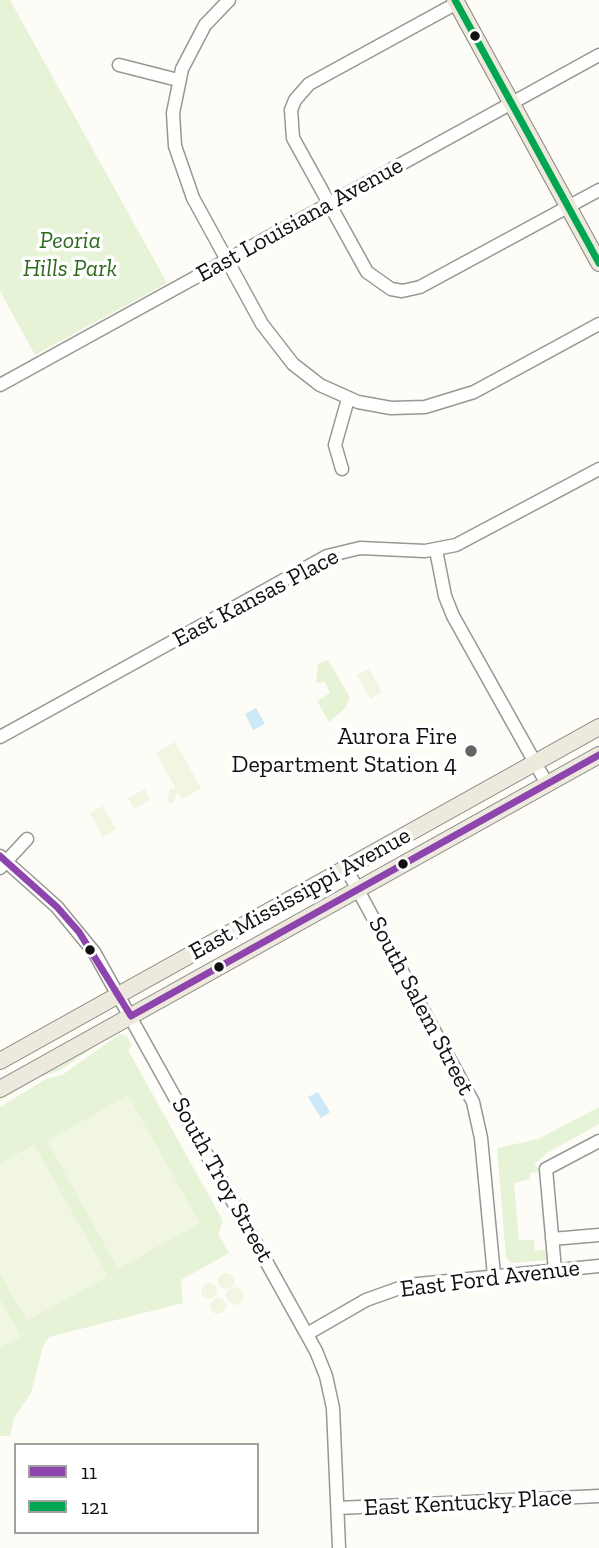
<!DOCTYPE html>
<html>
<head>
<meta charset="utf-8">
<style>
	body { margin:0 }
	#map { position:relative; width:599px; height:1548px; overflow:hidden; background:#fdfcf7; font-family:"Zilla Slab",serif }
	canvas { display:block }
	.legend { position:absolute; left:14px; top:1443px; width:245px; height:91px; box-sizing:border-box; background:#fff; border:2px solid #a0a0a0; margin:0; padding:9px 12px; list-style:none; font-size:21px; color:#111 }
	.legend li { display:flex; align-items:center; gap:14px; height:35px }
	.legend b { width:35px; border:2px solid #a0a0a0 }
</style>
</head>
<body>
<div id="map">
<canvas width="599" height="1548"></canvas>
<ul class="legend">
<li><b style="height:9px;background:#8e44ad"></b>11</li>
<li><b style="height:9px;background:#00a651"></b>121</li>
</ul>
</div>
<script>
const ctx = document.querySelector('canvas').getContext('2d');
ctx.lineJoin = 'round';
function fillPath(path, color) { ctx.fillStyle = color; ctx.fill(path, 'evenodd'); }
const shape = rows => new Path2D(rows.map(r => 'M' + r).join(''));
function strokePath(path, color, width, dash) { ctx.strokeStyle = color; ctx.lineWidth = width; ctx.lineCap = dash ? 'butt' : 'round'; ctx.setLineDash(dash || []); ctx.stroke(path); }
function drawText(font, color, halo, rows, align = 'center') {
  ctx.font = font + ' "Zilla Slab",serif'; ctx.lineWidth = 7; ctx.setLineDash([]); ctx.textBaseline = 'middle'; ctx.strokeStyle = halo; ctx.fillStyle = color; for (const [text, x, y, turn = 0] of rows) {
    ctx.save(); ctx.translate(x, y); ctx.rotate((+turn || 0) * Math.PI / 180); ctx.textAlign = isNaN(turn) ? turn : align; if (halo) ctx.strokeText(text, 0, 0); ctx.fillText(text, 0, 0); ctx.restore();
  }
}
const green = shape([
	[0,0,10,0,167,283,35,355,0,291],
	[328,660,350,697,345,708,329,722,317,701,330,693,325,682,316,683,318,664],
	[120,1034,127,1036,132,1046,128,1050,223,1221,218,1234,229,1253,181,1280,183,1303,49,1337,43,1346,31,1393,14,1418,10,1436,0,1436,0,1107,46,1079,62,1075],
	[104,1040,59,1071,39,1077,0,1101,0,1096],
	[599,1107,599,1124,547,1153,534,1165,542,1172,530,1173,530,1179,514,1183,519,1240,534,1240,535,1251,548,1249,548,1260,511,1263,506,1258,497,1148,538,1139]
]);
const pitch = shape([
	[369,669,382,692,370,699,357,675],
	[175,742,201,788,182,799,177,791,173,803,167,802,170,788,176,789,156,753],
	[145,789,150,800,134,809,128,798],
	[103,806,116,829,103,837,90,813],
	[128,1095,200,1223,118,1269,47,1141],
	[34,1144,108,1276,27,1321,0,1274,0,1164],
	'218 1281a8 8 0 1 1 16 0a8 8 0 1 1-16 0Z',
	'201 1291a8 8 0 1 1 16 0a8 8 0 1 1-16 0Z',
	'226 1296a9 9 0 1 1 18 0a9 9 0 1 1-18 0Z',
	'210 1306a8 8 0 1 1 16 0a8 8 0 1 1-16 0Z',
	[0,1299,21,1336,0,1348]
]);
const water = shape([
	[256,708,265,724,253,730,245,714],
	[318,1092,330,1112,321,1118,308,1097]
]);
const minor = shape([
	[229,0,205,25,182,69,173,113,175,146,193,198,262,324,293,364,320,385,358,402,391,408,425,407,474,392,599,324],
	[457,3,309,84,295,100,291,110,293,138,367,272,391,289,402,291,420,287,599,190],
	[119,65,178,80],
	[0,385,599,55],
	[342,469,335,445,348,399],
	[436,550,445,596,453,616,547,784],
	[0,737,327,556,360,548,425,551,456,545,599,469],
	[0,856,57,907,94,952,316,1351,326,1376,333,1408,339,1548],
	[0,868,27,839],
	[346,868,473,1102,481,1138,494,1275],
	[552,1239,599,1235],
	[555,1270,546,1169,599,1141],
	[307,1334,366,1300,408,1285,599,1266],
	[338,1508,599,1496]
]);
const major = shape([
	[455,0,599,263],
	[0,1061,599,727],
	[0,1089,599,755]
]);
const bus1 = shape([
	[0,856,57,907,79,932,131,1016,599,755]
]);
const bus2 = shape([
	[455,0,599,263]
]);
const markers = [
	[475,36,6,"#111"],
	[471,751,7,"#646362"],
	[403,864,6,"#111"],
	[90,950,6,"#111"],
	[219,967,6,"#111"]
];
const streetNames = [
	["East Louisiana Avenue",300,220,-29],
	["East Kansas Place",256,598,-28],
	["East Mississippi Avenue",300,894,-29],
	["South Salem Street",421,1006,62],
	["South Troy Street",222,1180,61],
	["East Ford Avenue",490,1279,-7],
	["East Kentucky Place",468,1503,-3]
];
const parkNames = [
	["Peoria",70,241],
	["Hills Park",70,269]
];
const poiNames = [
	["Aurora Fire",457,737],
	["Department Station 4",457,765]
];
fillPath(green, '#e7f3d7');
fillPath(pitch, '#f0f6e1');
fillPath(water, '#cde8f7');
strokePath(minor, '#979795', 15);
strokePath(major, '#858482', 18);
strokePath(minor, '#fffffe', 12);
strokePath(major, '#ede9dc', 16);
strokePath(bus1, '#8e44ad', 7);
strokePath(bus2, '#00a651', 7);
for (const [x, y, r, color] of markers) { const dot = new Path2D(); dot.arc(x, y, r, 0, 2 * Math.PI); ctx.fillStyle = color; ctx.fill(dot); strokePath(dot, '#fff', 2.5); }
drawText('24px', '#111', '#fff', streetNames);
drawText('italic 24px', '#2f6b1f', '#fff', parkNames);
drawText('24px', '#111', '#fff', poiNames, 'right');
</script>
</body>
</html>
